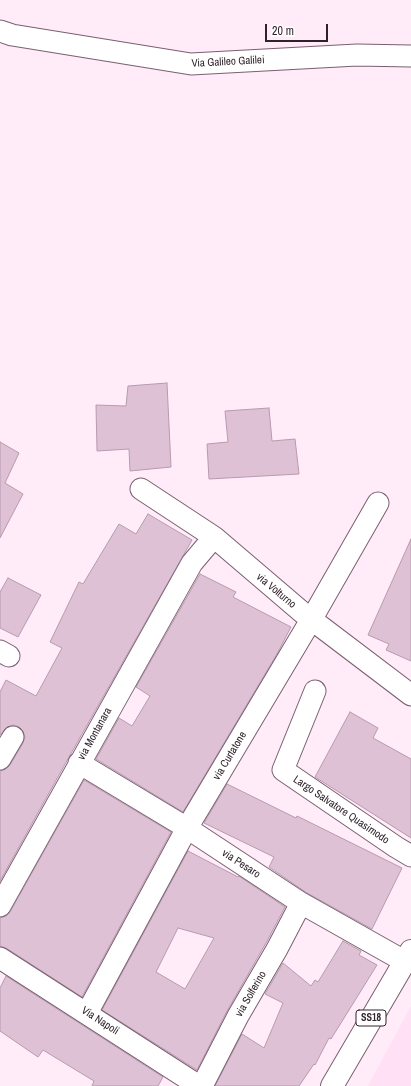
<!DOCTYPE html>
<html>
<head>
<meta charset="utf-8">
<style>
	body { margin:0 }
	#map { position:relative; width:411px; height:1086px; overflow:hidden; background:#ffecf8; font-family:"Archivo Narrow",sans-serif }
	canvas { display:block }
	.scale { position:absolute; left:265px; top:24px; width:63px; height:18px; box-sizing:border-box; border:2px solid #2f232b; border-top:0; padding-left:5px; font-size:12px; line-height:14px; white-space:nowrap; color:#2f232b; -webkit-text-stroke:3px #fff; paint-order:stroke }
</style>
</head>
<body>
<div id="map">
<canvas width="411" height="1086"></canvas>
<div class="scale">20 m</div>
</div>
<script>
const ctx = document.querySelector('canvas').getContext('2d');
ctx.lineJoin = 'round';
function fillPath(path, color) { ctx.fillStyle = color; ctx.fill(path, 'evenodd'); }
const shape = rows => new Path2D(rows.map(r => 'M' + r).join(''));
function strokePath(path, color, width, dash) { ctx.strokeStyle = color; ctx.lineWidth = width; ctx.lineCap = dash ? 'butt' : 'round'; ctx.setLineDash(dash || []); ctx.stroke(path); }
function drawText(font, color, halo, rows, align = 'center') {
  ctx.font = font + ' "Archivo Narrow",sans-serif'; ctx.lineWidth = 4; ctx.setLineDash([]); ctx.textBaseline = 'middle'; ctx.strokeStyle = halo; ctx.fillStyle = color; for (const [text, x, y, turn = 0] of rows) {
    ctx.save(); ctx.translate(x, y); ctx.rotate((+turn || 0) * Math.PI / 180); ctx.textAlign = isNaN(turn) ? turn : align; if (halo) ctx.strokeText(text, 0, 0); ctx.fillText(text, 0, 0); ctx.restore();
  }
}
const built = shape([
	[411,1006,411,1086,368,1086]
]);
const building = shape([
	[167,383,171,467,130,471,129,449,97,451,96,405,126,406,128,386,167,383],
	[269,408,272,441,295,439,299,474,209,479,207,444,228,442,225,411,269,408],
	[0,442,19,453,5,483,23,494,0,538,0,442],
	[148,514,192,540,69,757,0,881,0,771,6,769,10,765,23,743,25,737,23,731,19,727,14,725,7,727,0,735,0,692,6,680,36,696,62,648,50,642,79,582,83,584,119,524,136,534,148,514],
	[411,539,411,661,386,650,389,644,368,635,411,539],
	[200,574,236,592,233,597,291,627,277,654,183,812,96,759,119,718,132,726,150,696,136,687,200,574],
	[8,578,41,595,18,637,0,628,0,592,8,578],
	[350,712,378,728,373,738,411,759,411,838,315,777,350,712],
	[84,780,171,832,82,997,6,948,0,946,0,918,6,916,10,912,84,780],
	[227,784,296,818,297,816,402,868,372,929,307,893,269,867,274,857,204,823,227,784],
	[188,851,238,877,239,876,285,907,266,943,227,1011,197,1070,102,1010,188,851],
	[178,928,214,938,185,989,156,972,178,928],
	[343,941,361,951,359,955,377,965,331,1039,329,1038,315,1065,314,1064,299,1086,215,1086,242,1034,264,1048,283,1003,265,994,283,963,311,986,315,980,318,982,343,941],
	[6,976,163,1077,158,1086,92,1086,94,1081,43,1050,38,1057,0,1031,0,988,6,976]
]);
const minor = shape([
	[0,31,12,35,191,64,357,55,411,56],
	[141,489,214,537,303,613,411,695],
	[0,651,9,656],
	[315,691,283,770,396,847,411,856],
	[0,759,13,737],
	[79,763,187,828,301,903,404,961],
	[0,906,192,563,214,537],
	[0,958,199,1086],
	[87,1013,187,828,311,620,378,503],
	[202,1086,238,1016,277,949,301,903]
]);
const major = shape([
	[332,1086,411,951]
]);
const shields = [
	[371,1018,30]
];
const shieldNames = [
	["SS18",371,1018]
];
const streetNames = [
	["Via Galileo Galilei",228,62,-3],
	["via Volturno",276,591,40],
	["via Montanara",95,734,-61],
	["via Curtatone",230,756,-59],
	["Largo Salvatore Quasimodo",341,810,34],
	["via Pesaro",241,864,33],
	["via Solferino",251,994,-60],
	["Via Napoli",100,1021,33]
];
fillPath(built, '#ffe0f4');
fillPath(building, '#dfc1d5');
strokePath(building, '#b79aae', 1);
strokePath(minor, '#7a5f71', 23);
strokePath(major, '#7a5f71', 24);
strokePath(minor, '#fff', 21);
strokePath(major, '#fff', 22);
for (const [x, y, w] of shields) { const box = new Path2D(); box.roundRect(x - w / 2, y - 8, w, 16, 3); ctx.fillStyle = '#fff'; ctx.fill(box); strokePath(box, '#2f232b', 1); }
drawText('bold 10px', '#2f232b', null, shieldNames);
drawText('11px', '#2f232b', '#fff', streetNames);
</script>
</body>
</html>
